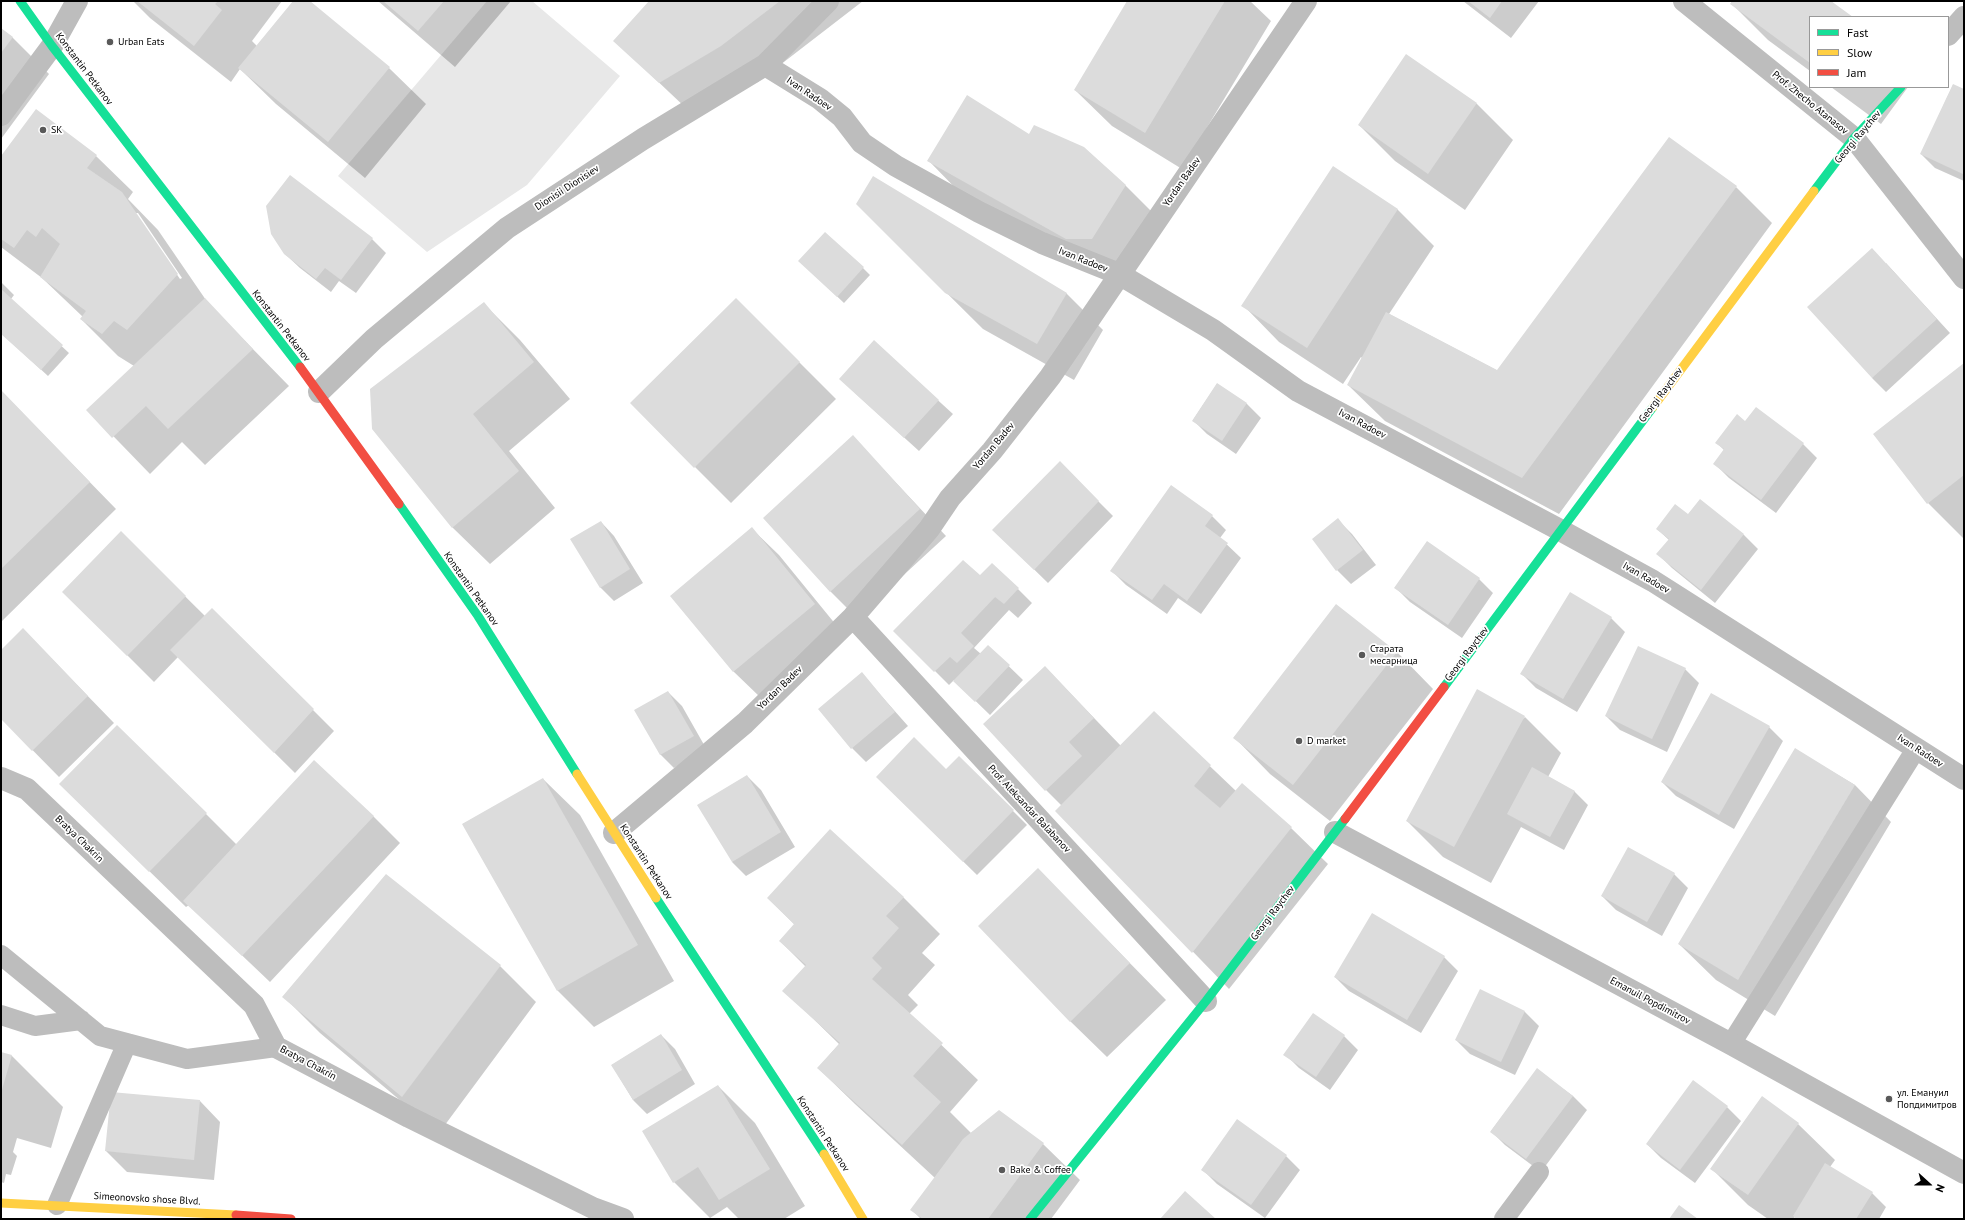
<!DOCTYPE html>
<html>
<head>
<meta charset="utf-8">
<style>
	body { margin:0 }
	#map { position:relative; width:1965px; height:1220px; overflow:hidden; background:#fff; font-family:"PT Sans",sans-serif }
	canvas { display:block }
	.frame { position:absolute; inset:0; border:2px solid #000; pointer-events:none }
	.legend { position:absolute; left:1809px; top:16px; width:140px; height:72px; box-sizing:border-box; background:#fff; border:1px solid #999; margin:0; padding:5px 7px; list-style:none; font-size:12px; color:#000 }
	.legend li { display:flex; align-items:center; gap:8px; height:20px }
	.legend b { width:20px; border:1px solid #999 }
	.north { position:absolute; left:1909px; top:1164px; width:40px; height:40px; -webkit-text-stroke:3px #fff; paint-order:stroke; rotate:111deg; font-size:11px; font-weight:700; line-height:16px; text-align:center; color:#000 }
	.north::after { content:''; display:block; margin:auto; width:14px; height:18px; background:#000; clip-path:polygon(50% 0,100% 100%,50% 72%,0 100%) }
</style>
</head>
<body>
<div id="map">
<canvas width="1965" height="1220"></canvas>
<div class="frame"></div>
<ul class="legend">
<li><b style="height:5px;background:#16e098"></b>Fast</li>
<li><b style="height:5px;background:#ffcf43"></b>Slow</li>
<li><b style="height:5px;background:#f24e42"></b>Jam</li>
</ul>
<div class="north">N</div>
</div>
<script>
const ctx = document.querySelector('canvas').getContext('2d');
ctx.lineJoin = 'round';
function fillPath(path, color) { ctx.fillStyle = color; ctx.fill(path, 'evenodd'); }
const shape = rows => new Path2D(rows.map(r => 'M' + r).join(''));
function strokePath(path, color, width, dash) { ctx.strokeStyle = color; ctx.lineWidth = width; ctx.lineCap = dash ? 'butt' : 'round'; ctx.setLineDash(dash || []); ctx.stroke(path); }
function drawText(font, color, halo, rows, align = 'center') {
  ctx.font = font + ' "PT Sans",sans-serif'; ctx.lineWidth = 3.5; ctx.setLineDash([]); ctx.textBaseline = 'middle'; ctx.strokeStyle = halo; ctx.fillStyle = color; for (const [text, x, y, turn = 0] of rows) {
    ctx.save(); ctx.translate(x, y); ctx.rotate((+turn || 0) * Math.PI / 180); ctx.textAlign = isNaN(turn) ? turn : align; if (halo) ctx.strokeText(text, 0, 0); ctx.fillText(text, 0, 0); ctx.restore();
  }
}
const green = shape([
	[487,1,532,1,620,76,527,185,427,252,338,176]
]);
const shadow = shape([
	[133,1,282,1,252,41,257,46,295,1,309,1,389,68,426,104,365,178,276,104,240,69,231,82,150,18],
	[378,1,511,1,455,67],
	[651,1,863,1,758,82,687,109,615,41],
	[1129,1,1250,1,1271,21,1182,169,1112,126,1075,90],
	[1463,1,1539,1,1511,38],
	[1733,1,1830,1,1851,17,1810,17,1810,71,1768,40,1731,3],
	[1,29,12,37,49,74,1,139],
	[1406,56,1477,104,1513,140,1465,210,1395,161,1359,125],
	[1953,85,1964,90,1964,181,1935,168,1921,154],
	[1831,87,1908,87,1881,124],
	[1029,135,1125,185,1162,222,1128,275,964,197,928,160],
	[96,156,133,192,128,199,158,230,208,303,289,386,205,465,182,442,150,474,88,410,134,366,118,356,81,319,83,317,42,278,1,247,1,158],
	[135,213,138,213,182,278,180,279],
	[1736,187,1772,223,1559,514,1385,421,1348,385,1362,358,1361,357,1343,384,1279,342,1243,305,1397,209,1434,246,1389,314,1498,371],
	[857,204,1066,293,1103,330,1074,380,983,329],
	[372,239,386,253,356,293,339,281,331,292,300,268,285,254],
	[1886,263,1950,333,1886,392,1872,378],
	[807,268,863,268,870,275,844,303],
	[1,282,14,295,11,299,69,353,48,376,1,333],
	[736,299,836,399,731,503,695,467],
	[484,304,520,340,570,399,509,451,555,508,490,564,453,528,373,429],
	[874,342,953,414,919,451,855,393],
	[1964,364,1964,539,1928,503],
	[1217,384,1247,404,1261,418,1236,454,1207,434,1193,420],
	[1,391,116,509,1,622],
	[853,437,946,536,857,618,830,591],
	[1717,443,1803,444,1817,458,1776,513,1729,478,1715,464,1724,450],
	[1060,463,1113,516,1048,583,1008,544],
	[1700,500,1744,535,1758,549,1715,603,1672,568,1658,554,1669,540,1657,529,1688,515],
	[1212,516,1226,530,1220,538,1241,558,1201,614,1178,598,1167,614,1126,585,1112,571],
	[1338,520,1352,534,1376,565,1351,584,1337,570],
	[601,522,614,536,643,583,614,601,600,587],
	[752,529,779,555,841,631,761,698,734,672,671,596],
	[121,533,205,616,212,609,334,731,295,773,178,657,154,682,90,618],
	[1479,579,1493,593,1462,638,1410,602,1396,588],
	[1018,589,1032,603,1018,618,1009,610,974,648,981,654,988,646,1023,680,990,715,954,680,949,685,895,631],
	[1611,618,1625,632,1577,712,1536,688,1522,674],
	[1,651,49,656,114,723,59,777,1,718],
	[1397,652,1433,689,1330,821,1270,774,1234,737],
	[1045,667,1121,746,1154,713,1236,791,1242,784,1291,828,1328,864,1229,989,1057,811,1062,806,1046,790],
	[1685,669,1699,683,1667,752,1620,730,1606,716],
	[862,674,908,726,866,762,852,748],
	[668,692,682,706,707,750,674,768,660,754],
	[1525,717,1561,753,1548,777,1574,791,1588,805,1564,850,1521,827,1491,883,1443,857,1407,821],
	[1769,727,1783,741,1734,829,1676,796,1662,782],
	[1796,750,1855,785,1891,822,1775,1016,1716,980,1679,944],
	[959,757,1027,825,977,875,877,777,946,770],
	[747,776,761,790,795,847,746,876,732,862],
	[543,779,580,815,674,981,594,1027,558,991,463,824],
	[206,814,237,845,373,816,400,843,270,982,189,905,186,907,97,820],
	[1674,874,1688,888,1662,936,1616,910,1602,896],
	[903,897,940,934,922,953,935,965,908,995,918,1005,909,1014,978,1080,950,1112,971,1133,999,1111,1043,1144,1080,1180,1051,1219,921,1219,912,1210,935,1178,855,1104,818,1068,839,1044,784,990,806,967,780,941,795,925,768,898],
	[1074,906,1166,1000,1107,1057,1070,1021],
	[1444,957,1458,971,1421,1033,1349,991,1335,977],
	[500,966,536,1002,439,1133,320,1033,284,997],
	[1480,991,1525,1012,1539,1026,1515,1075,1470,1054,1456,1040],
	[661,1035,675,1049,695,1084,647,1114,633,1100,612,1065],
	[1344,1036,1358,1050,1330,1090,1299,1068,1285,1054],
	[1,1053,12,1056,63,1107,51,1148,17,1138,13,1152,17,1156,11,1175,6,1174,4,1183,1,1182],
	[1537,1070,1573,1096,1587,1110,1541,1172,1505,1145,1491,1131],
	[718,1086,755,1123,805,1206,784,1219,739,1219,727,1207,710,1218,674,1182],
	[200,1101,220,1122,214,1180,127,1172,106,1151],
	[1727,1107,1741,1121,1695,1183,1661,1158,1647,1144],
	[1798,1124,1835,1160,1830,1167,1872,1193,1886,1207,1879,1219,1797,1219,1795,1217,1793,1219,1768,1219,1748,1205,1712,1169],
	[1286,1156,1300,1170,1265,1218,1217,1184,1203,1170]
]);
const building = shape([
	[137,1,218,1,215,4,222,10,194,46],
	[293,1,310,1,390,67,328,142,238,68],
	[383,1,444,1,418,31],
	[649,1,780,1,721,46,659,83,613,41],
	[1127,1,1225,1,1145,133,1074,90],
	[1468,1,1502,1,1490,18],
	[1732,1,1831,1,1853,17,1810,17,1810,63,1730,4],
	[1,28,13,37,1,53],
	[1406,54,1477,103,1428,174,1358,125],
	[1953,84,1964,89,1963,174,1920,154],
	[967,95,1029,134,1034,125,1084,147,1126,185,1092,239,1066,239,927,161],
	[36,109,97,155,87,168,122,192,178,274,127,330,114,321,102,334,80,319,86,311,40,277,60,244,42,228,36,237,27,230,14,248,1,239,1,156],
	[1669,137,1737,186,1522,478,1347,385,1386,312,1497,370],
	[1333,166,1398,209,1307,348,1241,306],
	[290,175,373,238,341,280,325,268,316,279,284,254,271,234,266,206],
	[873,176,1067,293,1037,344,945,293,856,204],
	[825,232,864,267,837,297,798,261],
	[1872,248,1937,319,1872,378,1807,307],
	[1,289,63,345,41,370,1,334],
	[205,298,253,349,168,429,146,406,112,438,86,410],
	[736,298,800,362,694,468,630,403],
	[484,302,534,362,473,414,519,471,452,528,372,429,370,389],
	[874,340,939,400,904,438,839,379],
	[1964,363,1964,475,1927,504,1873,434],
	[1217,383,1247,403,1222,441,1192,421],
	[1,390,90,482,1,569],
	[1756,407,1804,443,1761,500,1713,464,1724,449,1715,443,1737,414,1745,421],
	[853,435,920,509,830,592,763,518],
	[1060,461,1099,501,1034,570,992,530],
	[1171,485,1213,515,1205,526,1228,543,1187,601,1164,584,1152,600,1110,571],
	[1700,499,1744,534,1701,590,1656,554,1669,539,1656,529,1675,504,1688,514],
	[1338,518,1363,550,1336,571,1312,539],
	[601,521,630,569,600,588,570,539],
	[752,527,815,604,733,672,670,596],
	[121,531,186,596,127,656,62,592],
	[1427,541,1480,578,1448,625,1394,588],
	[963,560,980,575,992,563,1019,588,1004,604,995,597,961,633,974,646,957,663,950,657,934,672,893,631],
	[1570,592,1612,617,1563,699,1520,674],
	[1336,604,1397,652,1293,785,1233,738],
	[212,608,314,709,274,753,170,650],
	[23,628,88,696,32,751,1,719,1,650],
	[988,645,1010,665,975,702,953,681],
	[1638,646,1686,668,1652,739,1605,716],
	[1045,666,1094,718,1069,742,1082,756,1045,791,983,724],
	[862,672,895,712,851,749,818,709],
	[1477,689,1525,716,1454,847,1406,821],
	[668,691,694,736,660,755,634,710],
	[1711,693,1770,726,1719,815,1661,782],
	[1154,711,1211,765,1194,786,1220,808,1242,783,1292,827,1192,953,1055,811],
	[117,725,207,813,149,872,59,784],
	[914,737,946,769,959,756,1014,810,963,862,876,777],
	[1795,748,1855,785,1738,980,1678,944],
	[314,760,374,816,242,956,183,901],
	[1532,767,1575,791,1550,837,1507,814],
	[747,775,781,832,732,862,697,805],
	[543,778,638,945,557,991,462,824],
	[830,829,904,897,886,916,899,928,872,958,882,968,872,979,943,1043,913,1076,941,1102,902,1145,817,1068,840,1043,782,991,806,965,779,941,794,924,767,898],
	[1628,847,1675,873,1647,922,1601,896],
	[1038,868,1130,963,1070,1022,978,926],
	[386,874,501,965,402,1097,282,997],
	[1372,913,1445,956,1407,1020,1334,977],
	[1480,989,1525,1011,1501,1062,1455,1040],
	[1313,1013,1345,1035,1316,1077,1283,1055],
	[661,1034,682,1070,633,1100,611,1065],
	[1,1052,12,1055,1,1093],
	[1537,1068,1573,1096,1526,1159,1490,1132],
	[1693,1080,1728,1106,1680,1170,1646,1144],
	[718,1085,770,1169,719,1200,698,1167,673,1183,642,1131],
	[111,1092,200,1100,194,1160,105,1151],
	[1762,1096,1799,1123,1748,1195,1710,1169],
	[999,1110,1044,1143,988,1219,923,1219,910,1210,963,1139],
	[1237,1119,1287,1155,1251,1205,1201,1170],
	[1825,1163,1873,1192,1856,1219,1797,1219,1793,1216],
	[1185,1191,1216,1219,1160,1219],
	[1679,1205,1698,1219,1669,1219]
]);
const lane = shape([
	[1,955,100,1036,187,1059,276,1047],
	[1,1015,35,1026,81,1020],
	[1731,1044,1916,749],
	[57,1205,127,1043],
	[1504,1219,1539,1172]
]);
const street = shape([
	[1684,1,1854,138,1964,278],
	[1948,35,1964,17],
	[765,65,820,99,842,117,862,143,896,166,979,212,1042,243,1119,274,1213,330,1298,391,1560,530,1653,581,1964,779],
	[1,115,52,46,77,1],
	[319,392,374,339,507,228,643,139,765,65,828,1],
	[853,617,1206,1001],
	[1,778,27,789,254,1005,276,1047,409,1117,593,1208,623,1219],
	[1335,832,1731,1044,1964,1173],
	[614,833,745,723,853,617,929,529,950,498,992,451,1050,377,1306,1]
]);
const fast = shape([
	[20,1,52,46,300,367],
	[1814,191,1854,138,1901,87],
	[399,504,478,616,577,774],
	[1444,687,1653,407],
	[656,898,824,1154],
	[1030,1219,1206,1001,1345,819]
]);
const slow = shape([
	[1653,407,1814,191],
	[577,774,656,898],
	[824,1154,863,1219],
	[1,1203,236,1215]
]);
const jam = shape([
	[300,367,399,504],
	[1345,819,1444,687],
	[236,1215,291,1219]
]);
const markers = [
	[110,42,4,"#595959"],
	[43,130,4,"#595959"],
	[1362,655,4,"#595959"],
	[1299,741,4,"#595959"],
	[1889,1099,4,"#595959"],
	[1002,1170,4,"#595959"]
];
const poiNames = [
	["Urban Eats",118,42],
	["SK",51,130],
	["Старата",1370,649],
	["месарница",1370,661],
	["D market",1307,741],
	["ул. Емануил",1897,1093],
	["Попдимитров",1897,1105],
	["Bake & Coffee",1010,1170]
];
const streetNames = [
	["Konstantin Petkanov",84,69,53],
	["Ivan Radoev",809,94,34],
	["Prof. Zhecho Atanasov",1810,103,39],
	["Georgi Raychev",1858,137,-50],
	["Yordan Badev",1182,182,-55],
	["Dionisii Dionisiev",567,188,-33],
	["Ivan Radoev",1083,260,22],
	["Konstantin Petkanov",281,326,52],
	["Georgi Raychev",1661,395,-53],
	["Ivan Radoev",1362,424,28],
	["Yordan Badev",994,446,-50],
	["Ivan Radoev",1646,578,30],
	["Konstantin Petkanov",471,589,55],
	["Georgi Raychev",1467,654,-53],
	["Yordan Badev",780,688,-44],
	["Ivan Radoev",1920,751,33],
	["Prof. Aleksandar Balabanov",1029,809,47],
	["Bratya Chakrin",79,839,44],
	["Konstantin Petkanov",646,862,57],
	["Georgi Raychev",1273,913,-53],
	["Emanuil Popdimitrov",1650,1001,28],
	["Bratya Chakrin",308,1063,28],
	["Konstantin Petkanov",823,1134,57],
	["Simeonovsko shose Blvd.",147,1199,3]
];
fillPath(green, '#e8e8e8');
fillPath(shadow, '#0003');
fillPath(building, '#dcdcdc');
strokePath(lane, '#bdbdbd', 20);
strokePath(street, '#bdbdbd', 22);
strokePath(fast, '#16e098', 9);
strokePath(slow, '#ffcf43', 9);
strokePath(jam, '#f24e42', 9);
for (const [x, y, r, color] of markers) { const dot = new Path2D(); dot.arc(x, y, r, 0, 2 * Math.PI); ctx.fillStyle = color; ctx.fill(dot); strokePath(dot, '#fff', 1.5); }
drawText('10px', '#000', '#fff', poiNames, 'left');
drawText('10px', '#000', '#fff', streetNames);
</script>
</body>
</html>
